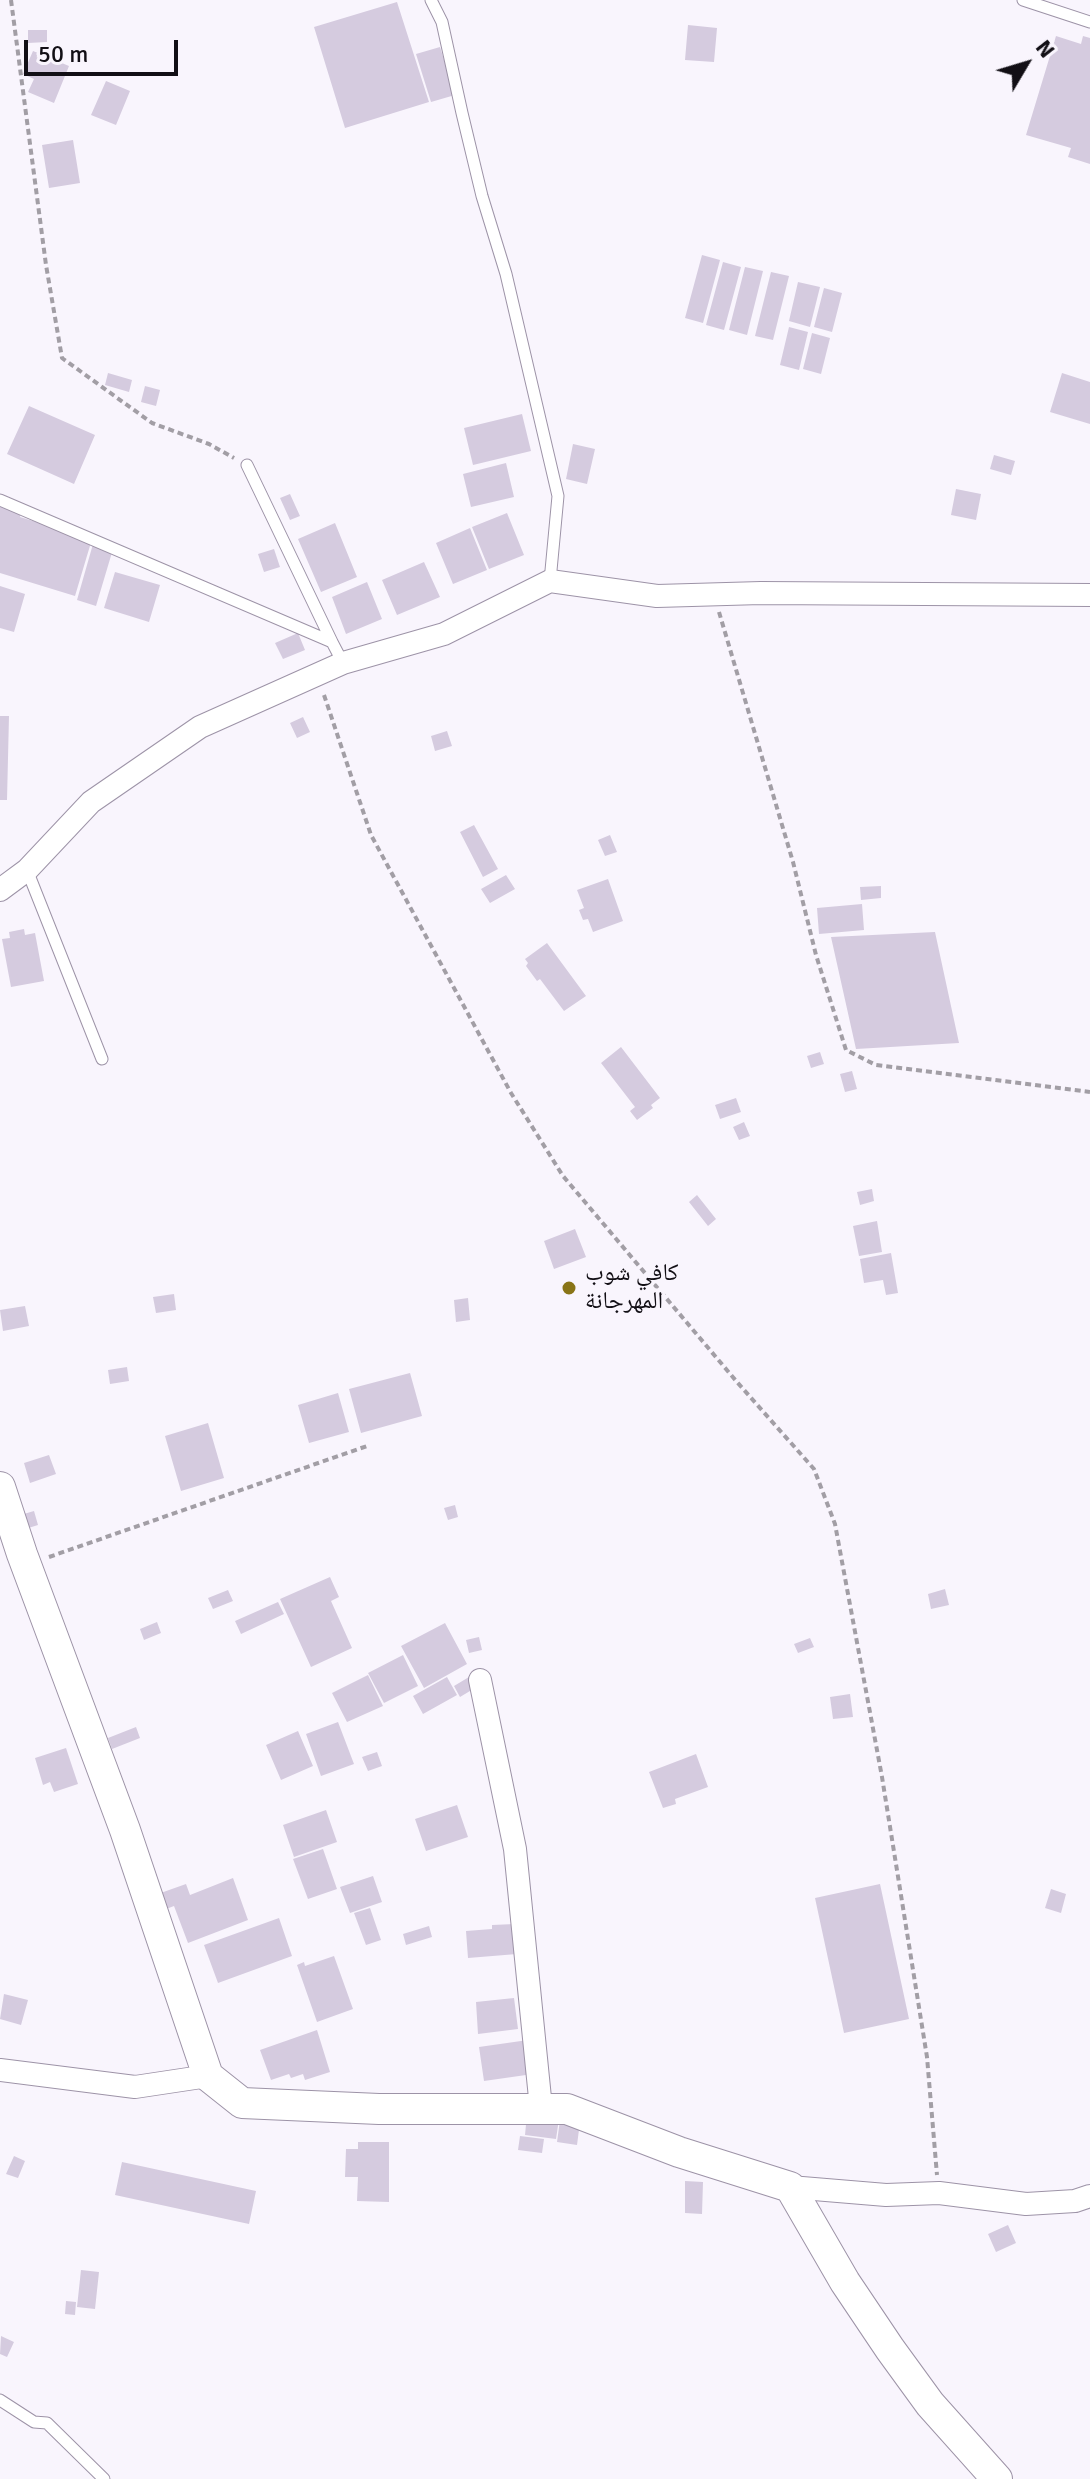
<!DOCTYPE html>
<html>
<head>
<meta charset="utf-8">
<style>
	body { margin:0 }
	#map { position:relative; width:1090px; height:2479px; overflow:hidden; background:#f9f5fd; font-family:Signika,sans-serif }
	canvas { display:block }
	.north { position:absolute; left:986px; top:24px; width:80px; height:80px; -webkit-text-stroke:6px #f9f5fd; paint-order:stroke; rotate:52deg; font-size:22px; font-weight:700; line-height:32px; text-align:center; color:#120f15 }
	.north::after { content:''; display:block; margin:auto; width:28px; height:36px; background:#120f15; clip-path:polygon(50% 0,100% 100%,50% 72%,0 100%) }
	.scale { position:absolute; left:24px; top:40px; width:154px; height:36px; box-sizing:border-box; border:4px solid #120f15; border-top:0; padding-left:10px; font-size:24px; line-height:28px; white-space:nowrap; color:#120f15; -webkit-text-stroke:6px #f9f5fd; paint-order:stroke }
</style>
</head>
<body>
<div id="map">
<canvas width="1090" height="2479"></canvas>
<div class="north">N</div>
<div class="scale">50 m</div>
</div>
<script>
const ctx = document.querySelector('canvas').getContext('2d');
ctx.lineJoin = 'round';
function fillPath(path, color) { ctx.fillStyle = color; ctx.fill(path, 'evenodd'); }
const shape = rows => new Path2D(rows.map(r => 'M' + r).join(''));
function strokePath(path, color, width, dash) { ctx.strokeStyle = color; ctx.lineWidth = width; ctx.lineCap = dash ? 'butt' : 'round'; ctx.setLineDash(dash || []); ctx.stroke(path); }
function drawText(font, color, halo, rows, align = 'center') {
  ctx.font = font + ' Signika,"Noto Naskh Arabic",sans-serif'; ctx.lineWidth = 7; ctx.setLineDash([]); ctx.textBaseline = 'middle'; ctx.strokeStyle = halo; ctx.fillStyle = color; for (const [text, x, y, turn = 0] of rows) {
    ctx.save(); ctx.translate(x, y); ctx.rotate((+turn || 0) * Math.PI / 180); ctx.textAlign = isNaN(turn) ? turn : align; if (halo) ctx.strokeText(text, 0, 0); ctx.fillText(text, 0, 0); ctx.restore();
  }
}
const building = shape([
	[397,2,429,102,345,128,314,27],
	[688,25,717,28,714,62,685,60],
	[28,30,47,30,47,42,28,43],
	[1056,36,1081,44,1083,36,1090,38,1090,164,1068,157,1071,148,1026,135],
	[440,47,455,95,431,102,416,54],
	[33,51,69,66,54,103,28,92,34,79,23,74],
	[106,81,130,91,116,125,91,115],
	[73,140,80,183,49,188,42,145],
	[702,255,720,260,703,323,685,318],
	[723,262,741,267,724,330,706,325],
	[745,267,763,271,747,335,729,330],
	[771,272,789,276,773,340,755,336],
	[798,282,820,287,810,327,789,321],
	[824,288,842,293,832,332,814,327],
	[789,327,808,332,799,370,780,365],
	[812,333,830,338,821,374,803,369],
	[108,373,132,380,129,392,105,385],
	[1062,373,1090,382,1090,424,1050,412],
	[145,386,160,390,156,406,141,402],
	[29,406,95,435,74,484,7,454],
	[522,414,531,451,473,465,464,428],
	[573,444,595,449,587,484,566,479],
	[994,455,1015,461,1011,475,990,469],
	[506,463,514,497,471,507,463,474],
	[956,489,981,494,976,520,951,515],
	[290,494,300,516,290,520,280,498],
	[0,504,22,510,20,517,92,539,75,596,0,573],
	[507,513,524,555,489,569,472,527],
	[335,523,357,577,321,592,298,539],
	[470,528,487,570,453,584,436,543],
	[93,544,113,549,96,606,77,600],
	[274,549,280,567,264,572,258,554],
	[424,562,440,597,397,615,382,580],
	[115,572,160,585,149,622,104,608],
	[367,582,382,619,346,634,332,597],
	[0,586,25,594,14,632,0,628],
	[298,633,305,650,283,659,275,643],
	[0,716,9,716,7,800,0,800],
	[303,717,310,732,297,738,290,723],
	[447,731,452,746,435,751,431,736],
	[474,825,498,869,483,877,460,832],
	[610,835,617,852,605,856,598,840],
	[506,875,515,889,490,903,481,889],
	[608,879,623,921,593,932,588,919,583,920,579,910,584,908,577,890],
	[881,886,881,898,861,900,860,887],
	[862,904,864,930,819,934,817,908],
	[24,929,25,935,35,933,44,981,11,987,2,939,10,938,9,932],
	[935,932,959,1043,856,1049,831,937],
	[547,943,586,996,564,1011,540,979,537,981,526,966,528,963,525,959],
	[621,1047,660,1098,651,1105,653,1108,637,1120,630,1111,635,1107,601,1063],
	[820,1052,824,1064,811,1068,807,1056],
	[852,1071,857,1089,845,1092,840,1074],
	[736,1098,741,1112,720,1119,715,1105],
	[744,1122,750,1136,739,1140,733,1127],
	[872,1189,874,1201,860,1205,857,1192],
	[697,1195,716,1219,708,1226,689,1202],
	[877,1221,882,1252,859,1256,853,1226],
	[575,1229,586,1257,554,1269,544,1241],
	[891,1253,898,1293,886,1295,883,1280,864,1283,860,1259],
	[174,1294,176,1310,156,1313,153,1297],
	[468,1298,470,1320,456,1322,454,1300],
	[25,1306,29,1326,3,1331,0,1310],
	[127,1367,129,1381,110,1384,108,1370],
	[410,1373,422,1416,361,1433,349,1389],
	[338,1393,349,1432,309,1443,298,1405],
	[208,1423,224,1478,181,1491,165,1436],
	[49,1455,56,1474,30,1483,24,1463],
	[455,1505,458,1517,448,1520,444,1508],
	[34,1511,38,1525,22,1530,17,1516],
	[330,1577,339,1597,331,1601,352,1648,311,1667,280,1599],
	[945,1589,949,1605,931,1609,928,1594],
	[228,1590,233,1601,213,1609,208,1598],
	[278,1602,284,1614,241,1634,235,1621],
	[157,1622,161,1633,144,1640,140,1629],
	[445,1623,467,1664,424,1688,401,1646],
	[479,1637,482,1650,469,1653,466,1640],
	[810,1638,814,1647,798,1653,794,1644],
	[403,1655,418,1686,384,1703,368,1673],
	[368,1675,383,1706,347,1722,332,1693],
	[447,1677,457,1695,423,1714,413,1696],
	[469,1677,475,1688,460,1697,454,1686],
	[850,1694,853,1717,833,1719,830,1697],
	[338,1722,354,1764,321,1776,306,1734],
	[136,1727,140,1738,112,1749,108,1738],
	[298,1731,313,1766,281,1780,266,1745],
	[66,1748,78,1784,54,1792,50,1782,43,1785,35,1758],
	[377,1752,382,1766,368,1771,362,1757],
	[696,1754,708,1787,675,1799,676,1804,663,1808,649,1772],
	[457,1805,468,1837,426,1851,415,1819],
	[326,1810,337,1842,294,1857,283,1825],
	[323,1849,337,1889,308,1899,293,1859],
	[373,1876,382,1902,350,1913,340,1887],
	[233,1878,248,1920,188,1943,174,1906,161,1911,155,1895,186,1884,190,1895],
	[880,1884,909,2019,844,2033,815,1898],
	[1051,1889,1066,1894,1061,1913,1045,1908],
	[370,1908,381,1940,366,1945,354,1913],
	[279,1918,292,1956,218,1983,204,1945],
	[515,1924,517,1954,468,1958,466,1931,492,1929,492,1925],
	[429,1926,432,1937,406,1945,403,1934],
	[334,1956,353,2009,317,2022,297,1965,304,1962,305,1966],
	[4,1994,28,2000,21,2025,0,2019],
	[514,1998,518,2029,478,2034,476,2002],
	[317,2030,330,2072,305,2080,303,2074,291,2078,289,2074,271,2080,260,2050],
	[528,2040,533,2074,484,2081,479,2047],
	[527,2114,559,2119,556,2139,525,2135],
	[560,2120,580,2122,577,2145,557,2142],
	[520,2136,544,2139,542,2153,518,2150],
	[358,2142,389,2142,389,2202,357,2201,358,2177,345,2177,346,2149,358,2149],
	[14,2156,25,2161,18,2178,6,2174],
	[122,2162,256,2191,249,2224,115,2195],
	[685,2181,703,2182,702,2214,685,2213],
	[1008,2225,1016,2243,996,2252,988,2234],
	[81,2270,99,2272,95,2309,77,2307],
	[66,2301,76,2302,75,2315,65,2314],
	[1,2336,14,2342,7,2357,0,2354]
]);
const path = shape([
	[11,0,46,265,62,358,152,423,209,444,234,458],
	[719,612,793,862,816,955,846,1050,876,1065,1090,1092],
	[324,695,371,835,511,1093,563,1176,737,1382,814,1469,835,1524,882,1777,927,2057,937,2175],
	[49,1557,367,1446]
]);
const lane = shape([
	[431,0,442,22,462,113,482,196,506,274,558,496,550,581],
	[1023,0,1090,22],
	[247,465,332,642],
	[0,500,332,642,343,663],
	[27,870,102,1059],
	[0,2400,34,2422,47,2423,104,2479]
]);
const street = shape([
	[0,890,27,870,91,802,200,727,343,663,444,634,550,581,657,596,761,593,1090,595],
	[480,1680,515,1849,541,2108],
	[0,2070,135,2087,208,2076],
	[790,2187,886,2195,939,2193,1026,2204,1075,2201,1090,2196]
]);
const secondary = shape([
	[0,1487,22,1554,125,1830,208,2076,242,2103,379,2109,567,2109,679,2152,790,2187,845,2282,890,2349,930,2404,997,2479]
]);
const markers = [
	[569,1288,8,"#897417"]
];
const poiNames = [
	["كافي شوب",585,1274],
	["المهرجانة",585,1302]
];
fillPath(building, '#d5cbdf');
strokePath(lane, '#9d93a7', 13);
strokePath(street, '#9d93a7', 24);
strokePath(secondary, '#9d93a7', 32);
strokePath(path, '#a29ea5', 4, [6, 4]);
strokePath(lane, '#fff', 11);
strokePath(street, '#fff', 22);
strokePath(secondary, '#fff', 30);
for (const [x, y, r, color] of markers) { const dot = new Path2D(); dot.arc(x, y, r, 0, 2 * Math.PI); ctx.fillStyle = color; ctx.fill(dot); strokePath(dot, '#f9f5fd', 3); }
drawText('24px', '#120f15', '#f9f5fd', poiNames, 'left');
</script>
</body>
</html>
